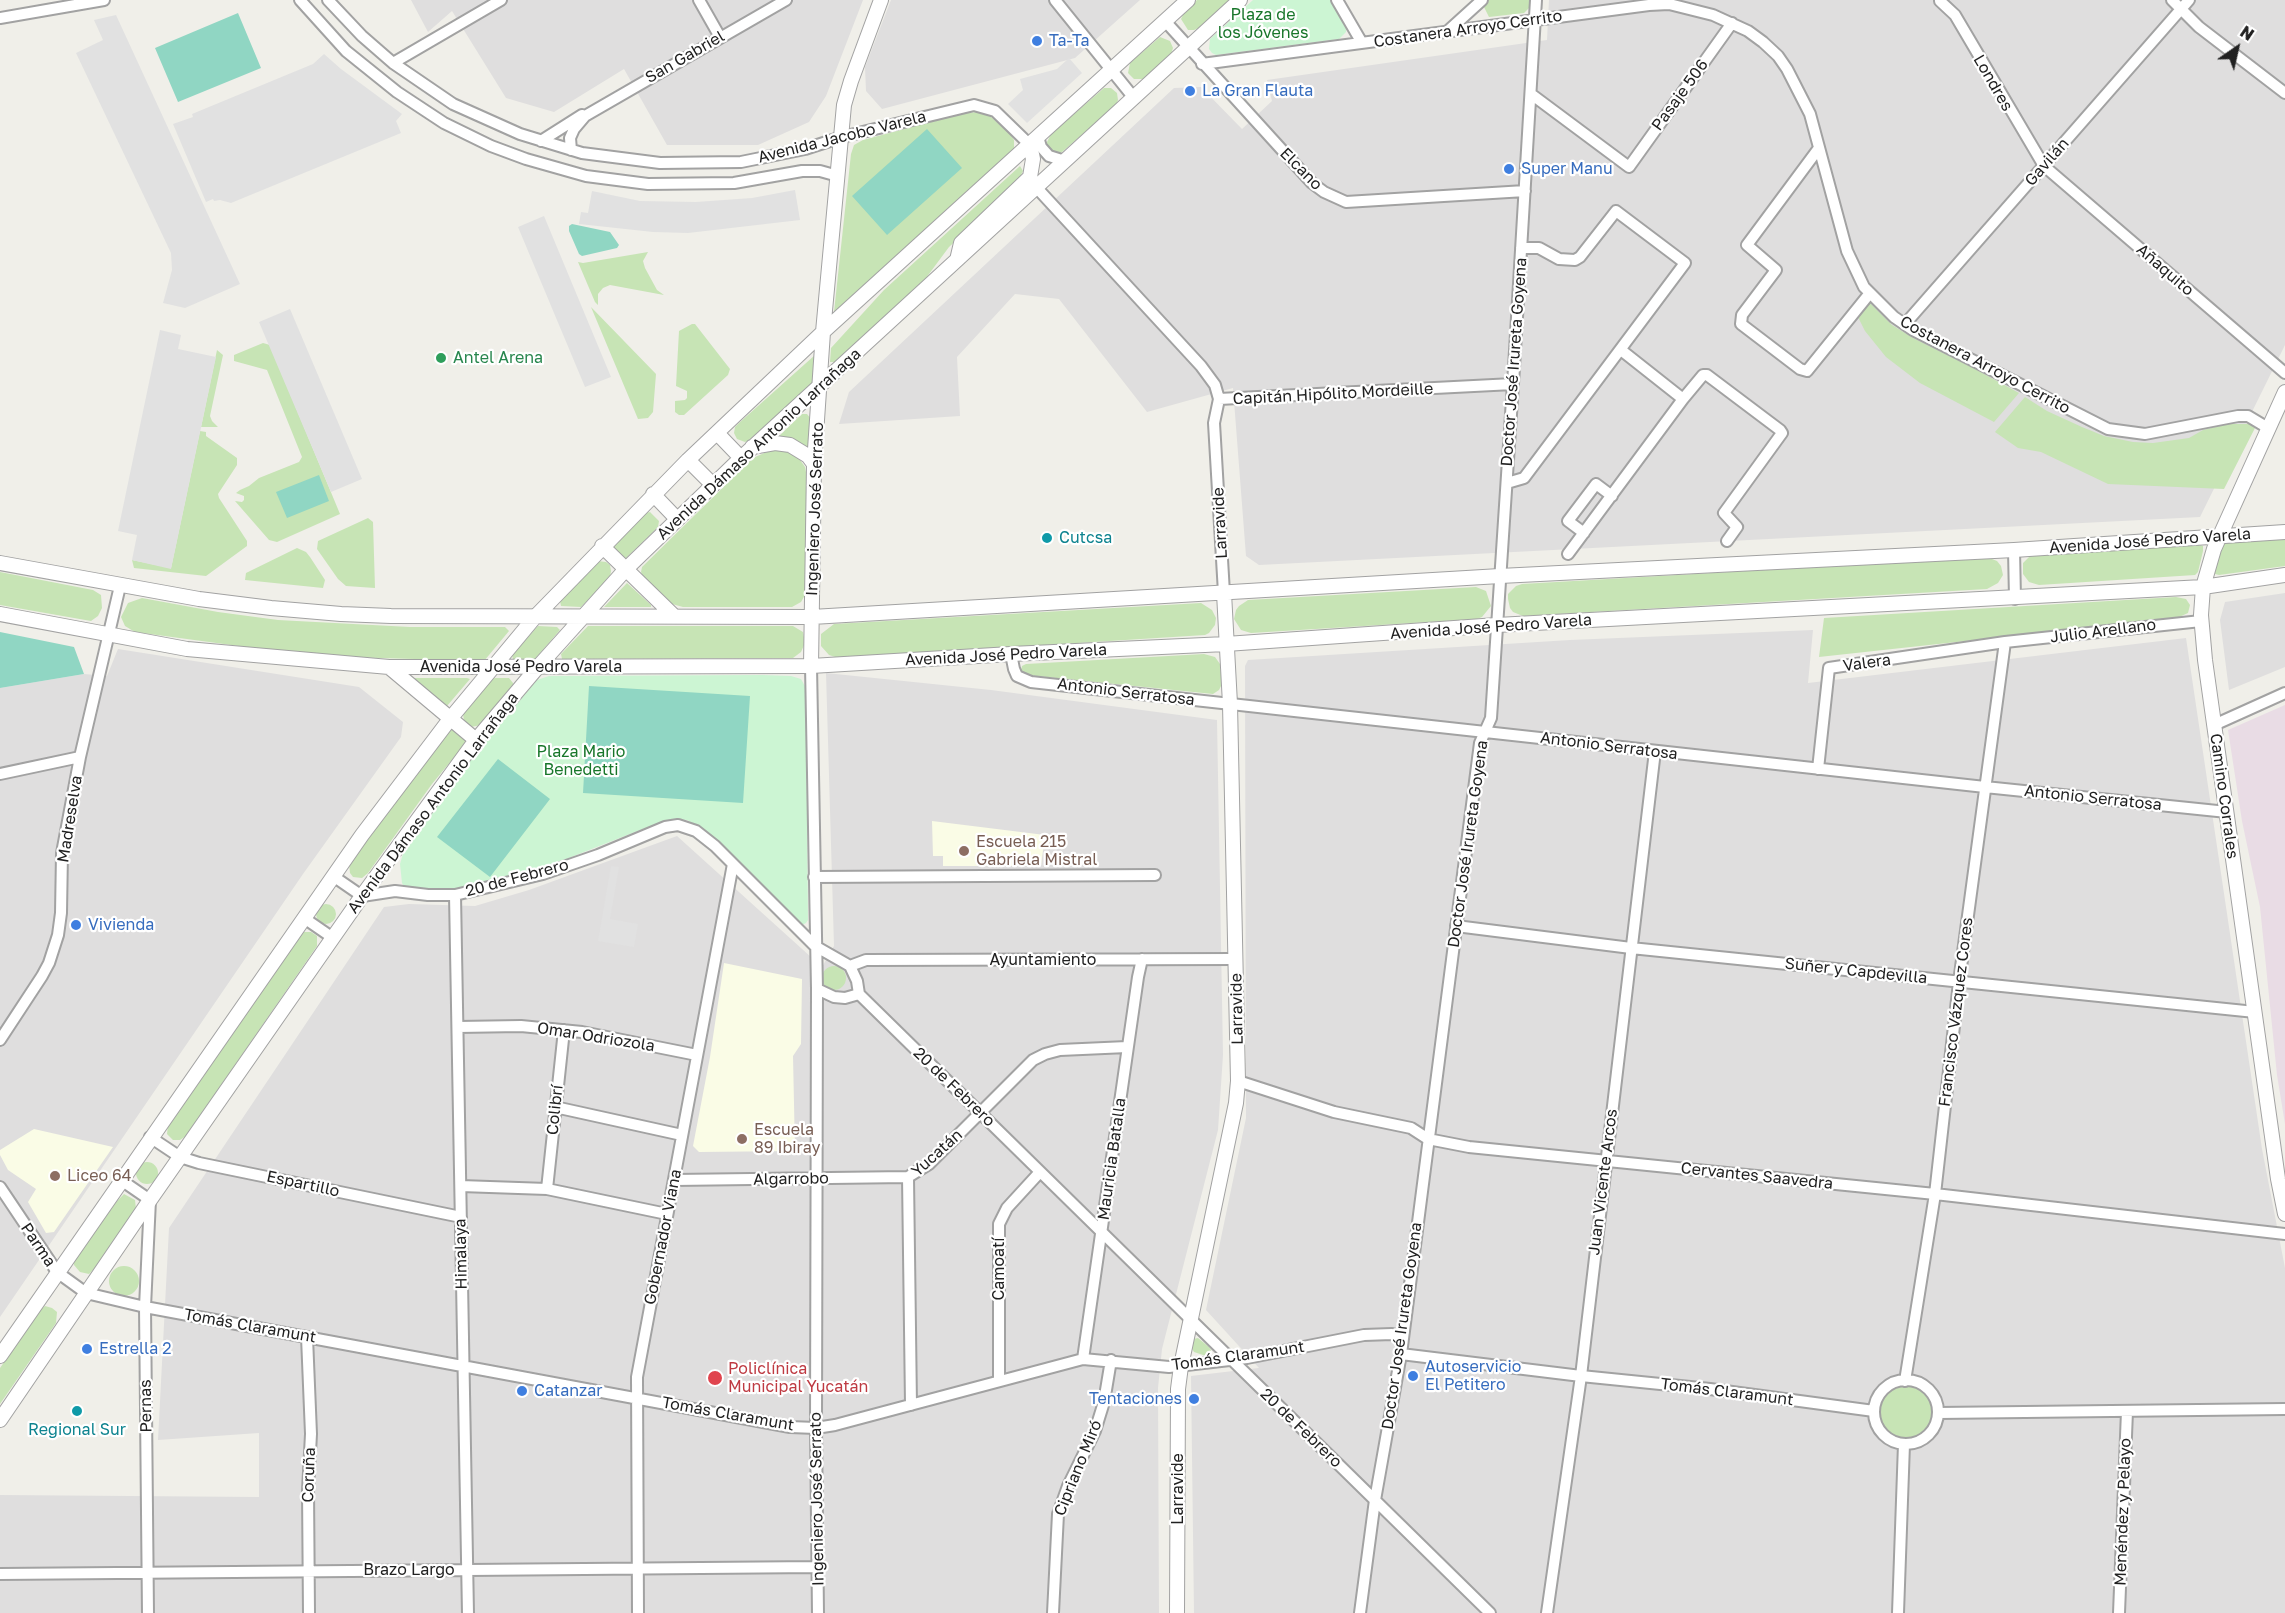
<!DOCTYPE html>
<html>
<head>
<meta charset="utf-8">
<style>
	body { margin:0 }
	#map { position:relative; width:2285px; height:1613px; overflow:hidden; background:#f0efe9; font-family:"Golos Text",sans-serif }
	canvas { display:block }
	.north { position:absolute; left:2207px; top:18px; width:60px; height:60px; -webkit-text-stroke:4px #fff; paint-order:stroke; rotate:34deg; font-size:16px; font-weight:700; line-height:24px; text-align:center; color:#212121 }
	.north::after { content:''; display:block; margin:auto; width:21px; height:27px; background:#212121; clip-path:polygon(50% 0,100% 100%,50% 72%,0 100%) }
</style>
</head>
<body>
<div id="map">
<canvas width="2285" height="1613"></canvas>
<div class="north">N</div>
</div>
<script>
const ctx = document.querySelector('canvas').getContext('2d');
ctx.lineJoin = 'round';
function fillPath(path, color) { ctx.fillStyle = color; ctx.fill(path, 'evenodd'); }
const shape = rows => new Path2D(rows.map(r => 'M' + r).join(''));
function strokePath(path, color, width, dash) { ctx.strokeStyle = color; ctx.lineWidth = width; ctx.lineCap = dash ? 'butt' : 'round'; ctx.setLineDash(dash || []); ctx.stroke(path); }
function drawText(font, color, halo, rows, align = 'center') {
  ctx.font = font + ' "Golos Text",sans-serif'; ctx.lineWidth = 4.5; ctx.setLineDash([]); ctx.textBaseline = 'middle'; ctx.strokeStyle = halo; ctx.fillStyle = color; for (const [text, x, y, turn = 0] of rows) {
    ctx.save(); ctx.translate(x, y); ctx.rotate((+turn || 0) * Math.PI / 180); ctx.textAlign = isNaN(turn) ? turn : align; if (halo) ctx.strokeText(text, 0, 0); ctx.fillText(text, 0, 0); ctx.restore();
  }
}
const residential = shape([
	[411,0,863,0,826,96,809,122,758,145,667,145,624,69,554,112,506,98,452,11,428,32],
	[891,0,1140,0,1075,58,882,109,866,91,865,67],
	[1549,0,2285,0,2285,345,2200,517,1259,565,1246,556,1233,388,1147,412,1059,299,1015,294,957,357,960,416,839,424,849,392,1174,88,1201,87,1242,129,1272,101,1267,80,1547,40],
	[2285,593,2285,667,2229,690,2220,620,2225,602],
	[1813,630,1808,683,2186,638,2262,1149,2285,1268,2285,1613,1194,1613,1191,1376,1259,1368,1206,1310,1246,1118,1245,666,1248,660,1570,640],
	[118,649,359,687,403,722,401,737,303,874,0,1317,0,688,84,674,107,676],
	[826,673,991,690,1217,720,1223,1055,1218,1130,1162,1349,1158,1388,1159,1613,0,1613,0,1495,259,1497,259,1433,158,1440,169,1228,384,907,409,904,475,906,529,890,677,836,822,967,834,946]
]);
const industrial = shape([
	[2285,705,2285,1124,2277,1075,2260,907,2242,821,2228,730]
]);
const education = shape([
	[932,821,1045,835,1041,866,943,866,943,856,933,856],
	[724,963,802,979,801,1044,793,1056,795,1151,699,1152,693,1146,710,1057],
	[34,1129,113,1147,54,1232,46,1233,28,1202,36,1189,8,1170,0,1155,0,1150]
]);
const grass = shape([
	[1197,0,1230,0,1203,26,1194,30,1188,30,1181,19,1184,13],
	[1489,0,1531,0,1531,6,1524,13,1489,17,1484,7],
	[1160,37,1170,41,1173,48,1171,54,1143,79,1134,79,1128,73,1130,63],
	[1104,88,1111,88,1117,93,1118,100,1116,105,1062,152,1057,154,1048,148,1046,144,1051,134],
	[978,112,990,116,1010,134,1014,140,1014,150,834,312,851,154,854,145,863,140,965,113],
	[1020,166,1023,171,1016,185,949,247,926,278,835,362,830,362,831,348,884,290],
	[648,252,643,261,645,268,657,290,664,295,610,285,603,288,598,294,598,305,595,302,578,262,583,263],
	[1869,302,1892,325,1913,338,1973,368,2019,393,1994,422,1920,383,1886,357,1865,331,1858,317],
	[591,307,656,374,653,412,648,418,638,419],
	[692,324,695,324,730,369,728,375,684,415,679,415,675,412,675,401,685,400,687,398,687,391,676,386,679,331],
	[263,343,270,345,340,514,277,542,269,540,235,501,242,502,244,500,244,496,236,493,240,490,249,486,259,478,299,462,302,457,267,370,234,361,234,355],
	[217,350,223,355,210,416,212,421,218,427,201,427],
	[815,355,813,383,750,440,745,442,737,439,734,433,735,427,739,423],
	[2025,397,2047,411,2082,427,2104,436,2133,442,2153,443,2189,438,2203,430,2229,424,2249,424,2255,428,2224,489,2108,484,2041,452,2018,448,1995,432],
	[802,414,807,414,811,419,808,450,778,437],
	[200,431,206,432,206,436,237,458,237,465,218,494,219,498,247,541,247,546,206,576,134,568,132,560,171,568],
	[771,450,783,450,798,457,805,467,807,477,805,595,801,602,792,607,683,607,672,604,644,579,641,572,642,567,753,458],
	[650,512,659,521,658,527,624,560,611,549,611,545,641,514],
	[368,518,373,522,375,588,346,586,338,579,317,549,318,541],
	[2285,536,2285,566,2219,575,2215,574,2214,568,2220,546,2226,540],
	[2195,544,2203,546,2203,551,2198,572,2195,575,2039,585,2029,582,2023,574,2023,563,2030,556,2037,554],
	[297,548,306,552,310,557,325,580,323,588,245,580,246,573],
	[1987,557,1997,561,2001,566,2003,575,1998,583,1987,589,1523,616,1513,612,1510,608,1508,599,1508,594,1516,586,1522,584],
	[597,561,606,562,610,565,611,571,610,577,581,607,561,606,560,601],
	[0,572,93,590,101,595,102,608,98,616,91,621,0,605],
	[627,583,651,605,651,607,604,607],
	[1476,587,1486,591,1491,606,1482,617,1477,619,1251,633,1241,630,1234,619,1236,610,1239,606,1248,600],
	[2176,597,2186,599,2190,605,2188,613,2177,618,1819,657,1824,618],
	[142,598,218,612,278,620,410,627,505,627,509,631,484,661,345,657,261,649,135,632,125,626,121,617,128,603],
	[1201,603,1212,610,1216,618,1215,625,1209,633,1205,635,838,658,829,655,821,646,821,634,834,624],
	[538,626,557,627,560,630,535,659,513,659,512,655],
	[588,626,793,626,803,632,805,643,801,652,793,658,562,659,561,654],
	[1204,654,1215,657,1220,664,1222,684,1219,690,1213,694,1027,675,1021,671,1022,666,1026,664],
	[415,678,467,678,470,679,447,706,413,679],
	[495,678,509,678,513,683,513,686,481,725,471,727,464,722,463,713,490,680],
	[451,729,465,740,465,744,432,784,368,873,362,878,353,877,350,873,349,864,372,831],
	'316 914a10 10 0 1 1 20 0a10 10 0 1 1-20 0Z',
	[304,932,311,932,317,936,317,946,186,1136,180,1140,173,1140,167,1134,168,1125,301,934],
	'822 978a12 12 0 1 1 24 0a12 12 0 1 1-24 0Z',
	'136 1173a11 11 0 1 1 22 0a11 11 0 1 1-22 0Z',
	[124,1194,135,1200,136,1209,94,1269,89,1274,80,1272,74,1265,74,1261,117,1201],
	'109 1281a15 15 0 1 1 30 0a15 15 0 1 1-30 0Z',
	[45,1306,52,1308,57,1312,56,1323,0,1404,0,1368,41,1309],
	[1198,1338,1209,1347,1211,1350,1210,1354,1206,1356,1194,1352,1191,1347,1193,1339],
	'1879 1412a28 28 0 1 1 56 0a28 28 0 1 1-56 0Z'
]);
const park = shape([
	[1253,0,1331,0,1346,27,1346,32,1339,39,1216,55,1212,53,1209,49,1210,39],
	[549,676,762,675,791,676,801,679,806,688,808,920,806,923,802,925,798,923,703,829,687,820,676,819,653,825,533,872,482,885,434,891,405,888,402,883,400,864,404,850,410,841,473,756,537,680]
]);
const pitch = shape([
	[238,13,261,68,178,102,155,48],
	[927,129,962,168,887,235,852,196],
	[572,224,610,232,619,245,617,248,582,256,579,254,569,231,569,226],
	[319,475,329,501,287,518,276,492],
	[0,632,74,647,84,674,0,688],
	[589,686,750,696,743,803,583,793],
	[498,759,550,799,490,877,437,837]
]);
const parking = shape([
	[116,15,240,284,185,308,163,303,172,270,171,253,76,53,103,40,94,20],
	[324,54,341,69,402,114,396,121,401,133,231,203,220,200,214,201,213,199,206,202,173,124,193,117,192,114,313,64],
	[1069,58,1082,73,1027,123,1008,104,1023,90,1020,79,1057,69],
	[795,190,800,220,688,233,653,232,579,224,581,212,588,213,592,191,640,201,696,202,752,198],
	[544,216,611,377,585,387,518,227],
	[290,309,362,479,331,492,259,322],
	[160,330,181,335,178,349,216,357,171,569,132,560,137,535,118,531],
	[611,866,619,867,610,919,638,924,634,947,598,941]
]);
const minor = shape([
	[300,0,346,51,397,92,444,123,491,146,526,159,586,176,648,184,734,183,802,171,820,171,838,176],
	[328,0,362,36,393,63,453,104,520,134,582,153,660,163,741,162,805,149,842,137,974,105,995,111,1030,145],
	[699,0,720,37],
	[1055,0,1134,98],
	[1337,0,1362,43],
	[2172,0,2199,27,2285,93],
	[1940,1,1955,15,2044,166,2285,373],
	[0,18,104,0],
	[1165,21,1312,183,1324,192,1346,202,1525,191],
	[1449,30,1482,0],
	[393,63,501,0],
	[1202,64,1649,5,1669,4,1713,15,1748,31,1763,42,1778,56,1787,69,1810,114,1847,251,1864,287,1894,317,1913,330,2108,429,2145,434,2238,416,2248,416,2268,428],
	[1531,94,1629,167,1732,23],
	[1038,137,1041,147,1049,156,1065,161],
	[541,141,582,115],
	[1819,148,1747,245,1776,270,1742,315,1741,324,1800,369,1807,371,1870,293],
	[571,150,570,138,574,129,585,116,786,0],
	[1036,187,1201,366,1215,385,1219,399,1214,423,1224,593],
	[1905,324,2189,0],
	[1621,350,1683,399,1703,375,1707,375,1780,430,1782,433,1724,513,1737,527,1727,541],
	[1219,399,1513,384],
	[1507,483,1524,478,1685,263,1616,211,1580,257,1575,260,1559,259,1539,248,1521,248],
	[1584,533,1568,521,1596,484,1612,496],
	[2014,550,2015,599],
	[1568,554,1683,399],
	[1011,654,1014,669,1017,676,1031,682,1985,787,2227,812],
	[811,666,817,989,816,1428,818,1613],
	[2214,725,2285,693],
	[1818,769,1829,668,2005,642,2201,621],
	[0,774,80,757],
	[333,876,362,896,395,891,428,895,455,895,543,874,598,855,665,827,678,825,696,831,715,846,815,946,850,966,857,981,859,994,1490,1613],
	[814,877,1155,875],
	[455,895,468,1613],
	[304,918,333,938],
	[1456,926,1631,948,2255,1012],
	[850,966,866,960,1236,959],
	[817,989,834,997,845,998,859,994],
	[458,1027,521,1026,582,1032,697,1055],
	[0,1040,42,976,49,963,58,935,61,913,62,853,80,757,120,586],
	[1238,1081,1334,1112,1411,1128,1428,1139,1469,1147,1935,1194,2285,1234],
	[555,1107,682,1135],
	[150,1137,180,1157,199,1163,461,1217],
	[908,1177,929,1164,1033,1060,1045,1054,1060,1050,1127,1047],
	[908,1177,911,1405],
	[121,1180,150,1200,145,1307,148,1613],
	[674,1180,908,1177],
	[461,1186,547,1189,667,1214],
	[0,1187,57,1272,86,1293,145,1307,790,1427,816,1428,835,1425,1083,1359,1169,1367,1247,1358,1364,1335,1392,1334,1403,1337],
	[547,1189,564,1030],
	[307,1337,311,1434,308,1490,309,1613],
	[1401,1354,1581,1376,1710,1389,1874,1411],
	[1083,1359,1138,977,1142,959],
	'1874 1412a32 32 0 1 1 64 0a32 32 0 1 1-64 0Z',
	[999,1381,999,1224,1007,1208,1040,1172],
	[1905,1381,1935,1194,1959,982,2005,642],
	[1938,1413,2285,1409],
	[0,1574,818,1567],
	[638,1613,637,1377,733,864],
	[1053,1613,1058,1514,1068,1486,1095,1431,1104,1402,1111,1360],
	[1360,1613,1375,1500,1401,1354,1480,743,1491,718,1513,384,1536,0],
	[1547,1613,1581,1376,1655,751],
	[1898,1613,1904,1444],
	[2119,1613,2127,1411]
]);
const tertiary = shape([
	[957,260,961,243,1030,177,1033,159,1030,145],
	[2285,392,2214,549,2203,587,2201,615,2205,660,2278,1179,2285,1214],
	[717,433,741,458],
	[752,447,775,443,790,445,808,456,814,464],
	[688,460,713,485],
	[653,494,677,519],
	[602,546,674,616],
	[0,563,199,599,271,608,341,614,391,616,812,617,1500,576,2014,550,2285,532],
	[0,614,187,649,389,667,811,666,1011,654,1226,644,1497,625,2203,587,2285,575],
	[811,666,814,464,823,332,844,105,851,81,881,0],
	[389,667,476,740],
	[0,1356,362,835,450,719,535,617,688,460,823,332,1188,0],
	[0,1420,150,1200,362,896,476,740,537,668,626,569,741,458,1240,0],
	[1177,1613,1178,1389,1181,1366,1236,1103,1238,1081,1230,704,1224,593]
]);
const markers = [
	[1037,41,6,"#3f7fe0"],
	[1190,91,6,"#3f7fe0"],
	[1509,169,6,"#3f7fe0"],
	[441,358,6,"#2e9e5b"],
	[1047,538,6,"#0f9aa8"],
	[964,851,6,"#8d6e63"],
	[76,925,6,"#3f7fe0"],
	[742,1139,6,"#8d6e63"],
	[55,1176,6,"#8d6e63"],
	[87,1349,6,"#3f7fe0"],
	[1413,1376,6,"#3f7fe0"],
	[715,1378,8,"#e0444e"],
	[522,1391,6,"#3f7fe0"],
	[1194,1399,6,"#3f7fe0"],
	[77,1411,6,"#0f9aa8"]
];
const parkNames = [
	["Plaza de",1263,15],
	["los Jóvenes",1263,33],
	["Plaza Mario",581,752],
	["Benedetti",581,770]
];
const streetNames = [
	["Costanera Arroyo Cerrito",1468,29,-8],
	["San Gabriel",685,57,-30],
	["Londres",1993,83,60],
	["Pasaje 506",1680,95,-54],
	["Avenida Jacobo Varela",842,137,-14],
	["Gavilán",2047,162,-49],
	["Elcano",1301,169,45],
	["Añaquito",2165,270,41],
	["Doctor José Irureta Goyena",1514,362,-86],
	["Costanera Arroyo Cerrito",1985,365,28],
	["Capitán Hipólito Mordeille",1333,394,-3],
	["Avenida Dámaso Antonio Larrañaga",759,444,-43],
	["Ingeniero José Serrato",815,509,-88],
	["Larravide",1220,523,-93],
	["Avenida José Pedro Varela",2150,541,-4],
	["Avenida José Pedro Varela",1491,627,-4],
	["Julio Arellano",2103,631,-7],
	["Avenida José Pedro Varela",1006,655,-3],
	["Valera",1867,663,-8],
	["Avenida José Pedro Varela",521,667],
	["Antonio Serratosa",1126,692,7],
	["Antonio Serratosa",1609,746,7],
	["Camino Corrales",2224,796,82],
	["Antonio Serratosa",2093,798,6],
	["Avenida Dámaso Antonio Larrañaga",433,803,-53],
	["Madreselva",70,819,-81],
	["Doctor José Irureta Goyena",1468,844,-82],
	["20 de Febrero",517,878,-15],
	["Ayuntamiento",1043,960],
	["Suñer y Capdevilla",1856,971,6],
	["Larravide",1237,1009,-91],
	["Francisco Vázquez Cores",1956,1012,-83],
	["Omar Odriozola",596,1037,9],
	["20 de Febrero",954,1087,44],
	["Colibrí",555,1110,-84],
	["Yucatán",937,1153,-42],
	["Mauricia Batalla",1112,1159,-82],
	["Cervantes Saavedra",1757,1176,6],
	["Algarrobo",791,1179,-1],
	["Juan Vicente Arcos",1603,1182,-83],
	["Espartillo",303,1184,12],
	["Gobernador Viana",663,1237,-79],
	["Parma",38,1245,56],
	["Himalaya",461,1254,-91],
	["Camoatí",999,1269,-90],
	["Tomás Claramunt",250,1326,10],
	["Doctor José Irureta Goyena",1402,1326,-82],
	["Tomás Claramunt",1238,1356,-8],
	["Tomás Claramunt",1727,1392,7],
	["Pernas",146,1406,-91],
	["Tomás Claramunt",728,1414,10],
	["20 de Febrero",1301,1428,44],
	["Cipriano Miró",1078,1468,-68],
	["Coruña",309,1475,-88],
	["Larravide",1178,1489,-90],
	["Ingeniero José Serrato",817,1499,-91],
	["Menéndez y Pelayo",2123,1512,-88],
	["Brazo Largo",409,1570]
];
const shopNames = [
	["Ta-Ta",1049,41],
	["La Gran Flauta",1202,91],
	["Super Manu",1521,169],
	["Vivienda",88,925],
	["Estrella 2",99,1349],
	["Autoservicio",1425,1367],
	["El Petitero",1425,1385],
	["Catanzar",534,1391],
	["Tentaciones",1182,1399,"right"]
];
const leisureNames = [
	["Antel Arena",453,358]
];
const cultureNames = [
	["Cutcsa",1059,538],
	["Regional Sur",77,1430,"center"]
];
const educationNames = [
	["Escuela 215",976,842],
	["Gabriela Mistral",976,860],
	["Escuela",754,1130],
	["89 Ibiray",754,1148],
	["Liceo 64",67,1176]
];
const healthNames = [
	["Policlínica",728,1369],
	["Municipal Yucatán",728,1387]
];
fillPath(residential, '#dfdede');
fillPath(industrial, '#e9dce5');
fillPath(education, '#fafce6');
fillPath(grass, '#c7e4b5');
fillPath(park, '#ccf5d3');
fillPath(pitch, '#90d6c3');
fillPath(parking, '#e1e1e1');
strokePath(minor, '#a2a2a2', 14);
strokePath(tertiary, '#a2a2a2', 16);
strokePath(minor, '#fff', 10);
strokePath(tertiary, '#fff', 14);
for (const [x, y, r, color] of markers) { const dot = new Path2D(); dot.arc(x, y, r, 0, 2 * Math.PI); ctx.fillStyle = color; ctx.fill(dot); strokePath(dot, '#fff', 2); }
drawText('16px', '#18762a', '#fff', parkNames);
drawText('16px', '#212121', '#fff', streetNames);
drawText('16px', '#366cbe', '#fff', shopNames, 'left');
drawText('16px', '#27864d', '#fff', leisureNames, 'left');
drawText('16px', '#0d838f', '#fff', cultureNames, 'left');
drawText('16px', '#785e54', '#fff', educationNames, 'left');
drawText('16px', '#be3a42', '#fff', healthNames, 'left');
</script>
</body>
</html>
